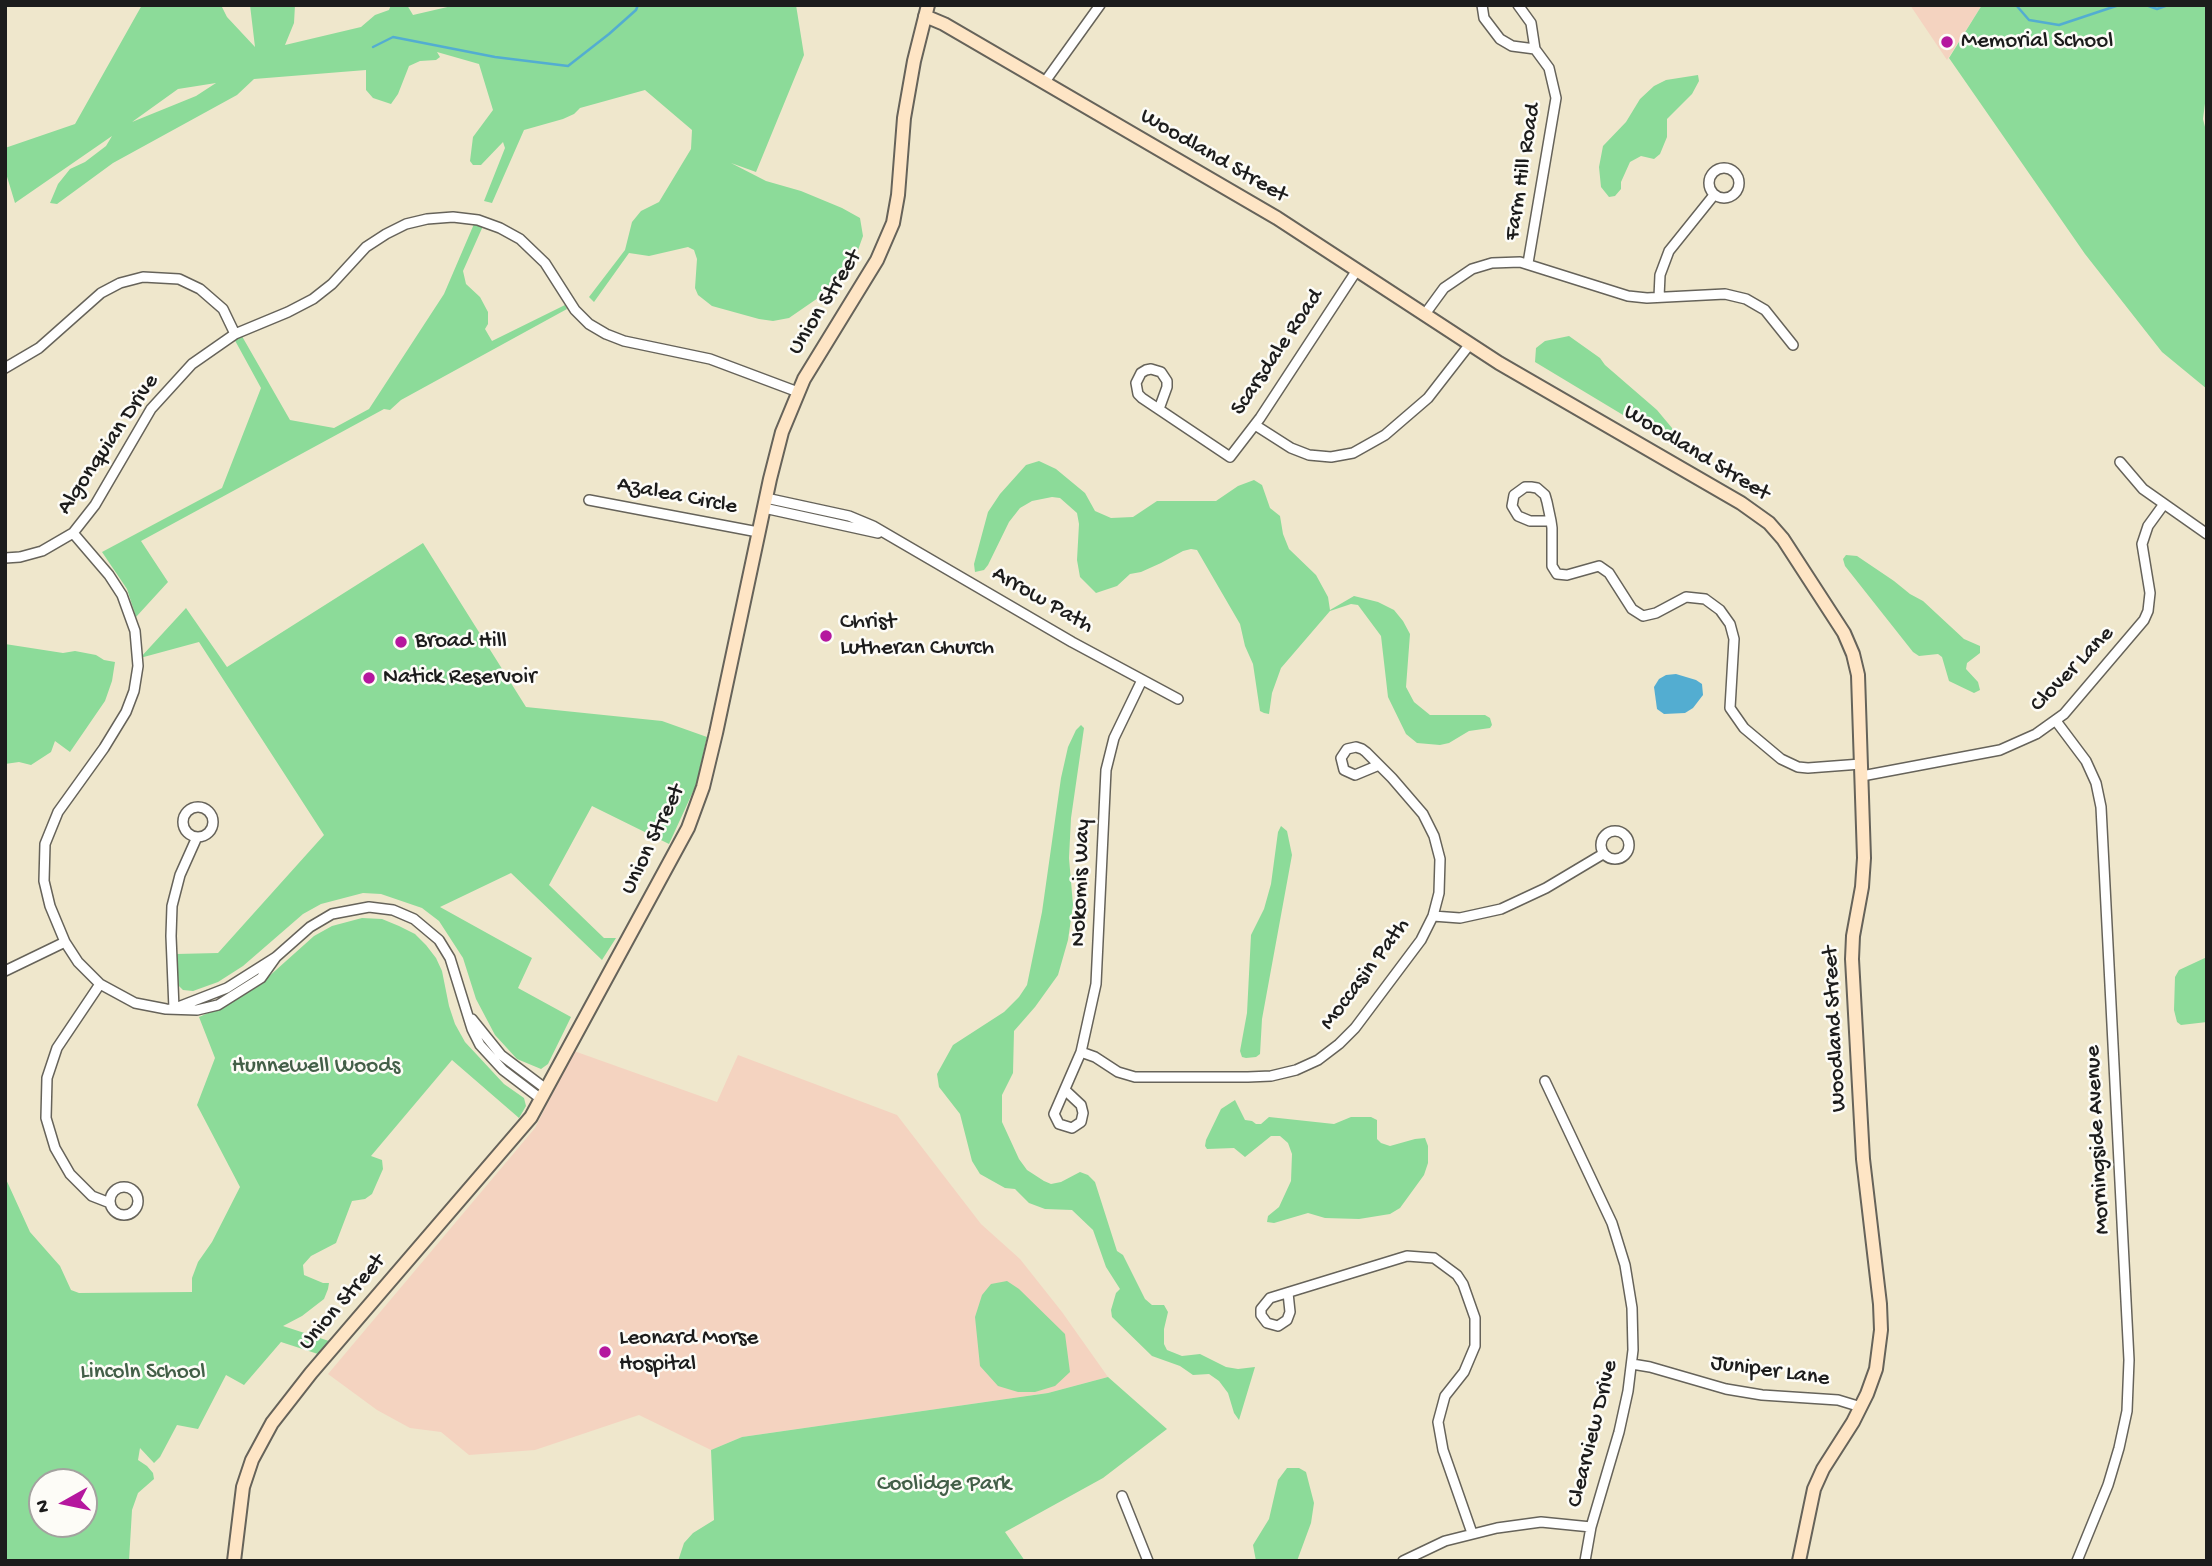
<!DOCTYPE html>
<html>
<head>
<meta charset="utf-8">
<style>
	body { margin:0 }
	#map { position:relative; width:2212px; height:1566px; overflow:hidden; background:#efe7cc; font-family:"Gochi Hand",sans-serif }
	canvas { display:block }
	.frame { position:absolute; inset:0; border:7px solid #1c1c1c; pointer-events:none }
	.north { position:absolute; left:28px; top:1468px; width:70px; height:70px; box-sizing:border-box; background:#fdfcf7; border:2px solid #a3a29f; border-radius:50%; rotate:261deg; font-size:19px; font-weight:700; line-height:28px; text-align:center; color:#1c1c1c }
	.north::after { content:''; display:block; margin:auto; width:24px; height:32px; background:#b5179e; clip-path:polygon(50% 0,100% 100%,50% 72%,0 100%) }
</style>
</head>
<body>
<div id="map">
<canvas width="2212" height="1566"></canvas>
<div class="frame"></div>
<div class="north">N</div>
</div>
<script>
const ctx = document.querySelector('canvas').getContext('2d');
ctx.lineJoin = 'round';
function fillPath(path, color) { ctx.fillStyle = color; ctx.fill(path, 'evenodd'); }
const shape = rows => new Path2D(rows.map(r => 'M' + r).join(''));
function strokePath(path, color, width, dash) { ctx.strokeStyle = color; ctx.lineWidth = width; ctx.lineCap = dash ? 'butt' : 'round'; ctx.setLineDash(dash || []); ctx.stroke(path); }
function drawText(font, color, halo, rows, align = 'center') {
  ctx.font = font + ' "Gochi Hand",sans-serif'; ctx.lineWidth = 5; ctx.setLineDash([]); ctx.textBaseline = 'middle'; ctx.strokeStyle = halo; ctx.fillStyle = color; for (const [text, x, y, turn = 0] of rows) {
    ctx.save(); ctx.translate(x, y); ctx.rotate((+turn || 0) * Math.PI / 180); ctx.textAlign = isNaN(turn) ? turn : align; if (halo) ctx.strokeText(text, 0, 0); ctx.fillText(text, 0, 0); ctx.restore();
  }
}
const built = shape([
	[1910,5,1982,5,1947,60],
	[574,1051,717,1102,738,1055,897,1115,981,1224,1020,1259,1062,1312,1108,1377,1048,1393,742,1437,711,1450,639,1415,535,1450,469,1455,441,1432,410,1428,377,1410,328,1374,535,1128]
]);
const green = shape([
	[142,5,221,5,227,17,255,47,250,5,295,5,294,23,285,45,361,27,375,15,389,10,391,5,407,5,413,15,456,5,796,5,804,55,756,172,731,163,766,181,801,191,842,208,860,218,863,236,858,250,839,279,818,298,789,318,773,321,759,319,712,306,698,295,695,288,697,259,694,250,688,247,649,256,629,253,594,302,589,297,625,250,632,222,641,211,659,202,691,149,692,130,645,90,580,108,574,114,563,119,524,130,492,203,484,201,505,148,503,142,481,165,473,165,470,161,473,137,493,110,479,64,437,52,440,57,436,60,420,61,409,66,398,94,391,104,373,98,366,90,366,70,254,79,237,95,113,163,57,204,50,203,58,184,70,169,85,162,106,146,112,136,15,203,5,170,5,148,75,124],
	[216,83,196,96,132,122,178,89],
	[1982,5,2207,5,2207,88,2203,119,2207,135,2207,389,2162,352,2085,254,1949,58],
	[1698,75,1699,81,1692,94,1667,119,1667,137,1660,154,1654,159,1641,156,1630,162,1621,182,1621,189,1615,196,1609,197,1601,187,1599,167,1603,146,1626,122,1640,99,1654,86,1666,80],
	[474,224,483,226,463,271,466,284,480,297,488,312,488,324,485,329,492,341,565,305,567,309,401,400,390,410,384,409,141,541,168,582,136,617,127,589,102,552,222,488,261,388,232,335,239,331,290,420,334,428,369,409,444,294],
	[1569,336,1600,358,1605,365,1657,410,1672,428,1673,434,1655,432,1638,424,1535,362,1536,348,1545,341],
	[1039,461,1056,469,1085,493,1095,511,1111,518,1133,517,1157,501,1216,501,1238,486,1254,480,1262,485,1270,508,1280,516,1283,534,1289,549,1316,575,1328,597,1330,610,1354,596,1378,602,1394,610,1403,621,1410,634,1406,687,1414,702,1430,715,1485,715,1490,718,1492,725,1490,728,1469,731,1449,743,1440,745,1417,743,1406,734,1388,697,1381,636,1358,605,1351,604,1330,611,1281,668,1272,693,1269,714,1264,713,1260,711,1253,664,1245,646,1240,624,1197,550,1191,549,1183,551,1161,563,1141,572,1130,574,1117,586,1096,593,1080,577,1077,560,1079,524,1077,513,1060,498,1052,497,1032,501,1020,508,1009,522,988,565,984,570,975,572,974,564,988,512,1000,494,1026,465],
	[423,543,526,707,662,721,707,737,696,785,669,844,592,806,549,885,604,938,616,938,602,960,511,873,440,907,532,958,518,988,571,1017,548,1064,541,1069,517,1059,495,1035,476,999,463,958,439,921,422,908,381,894,363,893,321,904,303,914,243,966,218,982,193,991,183,990,178,985,176,954,218,953,324,835,199,642,140,658,186,608,227,667],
	[1846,555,1857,556,1894,581,1910,594,1923,601,1964,639,1980,646,1980,653,1967,663,1966,669,1978,682,1980,690,1974,693,1949,681,1942,657,1938,654,1919,656,1913,652,1845,566,1843,559],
	[5,644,63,653,75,651,96,655,104,660,115,662,112,681,105,701,70,752,55,741,51,752,31,765,19,762,5,764],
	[1081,725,1084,728,1071,818,1069,858,1073,905,1068,940,1058,975,1035,1007,1014,1031,1013,1073,1002,1095,1002,1122,1019,1159,1027,1170,1044,1181,1051,1184,1061,1182,1080,1172,1088,1175,1095,1182,1117,1251,1123,1255,1145,1299,1152,1305,1164,1305,1168,1312,1164,1329,1164,1344,1167,1350,1182,1356,1200,1354,1226,1367,1238,1369,1255,1367,1239,1420,1234,1413,1228,1393,1219,1381,1209,1374,1193,1375,1180,1366,1152,1356,1112,1317,1111,1310,1116,1293,1120,1289,1106,1267,1093,1230,1072,1210,1045,1209,1029,1203,1015,1189,1005,1188,980,1174,972,1161,960,1114,939,1087,937,1074,953,1045,1004,1012,1019,997,1027,985,1042,912,1061,778,1068,747,1076,730],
	[1281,826,1287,831,1292,855,1262,1019,1260,1054,1256,1057,1246,1058,1242,1057,1240,1051,1247,1013,1251,935,1264,909,1271,884,1278,832],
	[362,918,382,919,399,926,415,934,426,945,436,958,442,971,449,1006,455,1024,465,1042,504,1084,524,1098,526,1106,519,1118,452,1060,371,1156,382,1160,383,1169,372,1194,365,1199,352,1201,336,1243,311,1256,303,1265,304,1275,323,1283,329,1283,328,1289,324,1299,302,1316,283,1326,329,1341,318,1354,281,1342,244,1385,226,1375,198,1429,177,1425,160,1457,154,1463,140,1448,138,1460,147,1466,153,1473,154,1479,138,1493,132,1510,129,1561,20,1561,5,1559,5,1177,30,1232,60,1266,71,1290,79,1293,192,1292,192,1278,198,1262,212,1242,240,1187,197,1105,215,1058,199,1017,231,1003,257,987,314,936,332,926],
	[42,1482,84,1482,84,1524,42,1524],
	[2207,957,2207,1022,2181,1025,2177,1022,2174,1010,2175,977,2179,970],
	[1235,1100,1245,1120,1252,1121,1256,1124,1261,1124,1269,1117,1334,1124,1351,1117,1371,1117,1377,1120,1377,1139,1381,1143,1390,1146,1415,1139,1425,1138,1428,1146,1428,1163,1424,1175,1400,1208,1390,1214,1359,1219,1325,1218,1308,1213,1274,1223,1267,1222,1268,1216,1279,1207,1291,1181,1292,1154,1288,1143,1280,1136,1271,1136,1245,1157,1234,1148,1207,1149,1205,1146,1206,1140,1221,1109],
	[1007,1281,1019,1289,1065,1334,1070,1372,1055,1386,1035,1392,1018,1392,998,1386,980,1366,975,1317,982,1295,991,1284],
	[1108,1377,1167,1429,1103,1478,1005,1532,1025,1561,678,1561,684,1543,693,1533,714,1520,711,1450,742,1437,1048,1393],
	[1287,1468,1299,1468,1306,1472,1314,1503,1311,1523,1297,1561,1256,1561,1253,1545,1269,1519,1278,1480]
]);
const water = shape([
	[1676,674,1696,680,1702,684,1703,695,1693,708,1685,713,1664,714,1657,709,1654,687,1659,679,1666,675]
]);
const stream = shape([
	[2016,5,2029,20,2059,25,2119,5],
	[2146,5,2157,9,2168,5],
	[373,47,393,37,495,57,568,66,609,34,636,10,638,5]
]);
const street = shape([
	[1482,5,1484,18,1500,39,1512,46,1535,49],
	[1518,5,1531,23,1535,49,1549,68,1556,98,1528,263],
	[1044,83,1100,5],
	'1709 183a15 15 0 1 1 30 0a15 15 0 1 1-30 0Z',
	[1659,297,1660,275,1669,251,1714,195],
	[1425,314,1444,288,1472,269,1492,263,1520,262,1628,296,1647,298,1725,294,1746,299,1765,310,1793,345],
	[5,368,39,348,101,293,120,283,143,277,179,279,200,289,223,309,235,334],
	[1159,409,1167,387,1167,381,1161,372,1151,369,1146,370,1141,373,1136,383,1138,394,1142,398,1230,457,1260,418,1357,270],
	[1255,425,1291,448,1309,455,1331,457,1353,453,1385,435,1428,398,1470,344],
	[2120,462,2143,489,2207,534],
	[766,498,849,516,873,526,1072,642,1178,699],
	[589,500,758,532],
	[764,508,878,533],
	[1551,521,1530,521,1518,516,1512,506,1514,495,1525,487,1531,487,1537,488,1545,495,1547,502,1551,521,1552,528,1552,566,1557,574,1567,575,1599,566,1609,573,1632,609,1643,616,1656,613,1686,597,1705,599,1720,610,1730,624,1734,639,1730,708,1744,728,1781,759,1798,767,1808,768,1861,764],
	[73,533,109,575,122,595,135,631,138,666,134,691,126,712,104,748,58,812,45,844,44,881,50,906,65,942,78,962,100,984,135,1003,166,1009,197,1010,218,1005,261,978,276,957],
	[5,558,20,557,42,551,73,533,95,505,151,409,192,364,235,334,288,312,313,299,332,284,366,247,386,234,406,224,427,219,453,217,478,220,500,228,520,239,545,263,575,310,589,324,606,334,624,341,710,359,798,392],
	[2056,721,2086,761,2096,783,2101,807,2129,1360,2127,1411,2119,1448,2108,1485,2077,1561],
	[1862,776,2000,750,2036,734,2064,714,2144,620,2148,611,2150,593,2142,544,2148,526,2164,504],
	'183 822a15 15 0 1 1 30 0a15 15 0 1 1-30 0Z',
	'1601 845a14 14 0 1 1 28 0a14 14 0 1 1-28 0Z',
	[1433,916,1460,918,1501,909,1546,888,1603,854],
	[5,971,65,942],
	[100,984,57,1048,47,1078,46,1118,55,1148,70,1174,92,1196,110,1203],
	[178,1007,227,988,276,957,310,927,332,914,369,907,393,910,414,919,439,940,450,958,472,1029,480,1045,503,1070,541,1099],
	[174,1009,171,936,172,906,180,875,197,837],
	[472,1019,501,1055,546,1089],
	[1081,1052,1095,1057,1118,1072,1135,1077,1248,1077,1271,1076,1296,1070,1318,1060,1339,1044,1355,1028,1421,940,1433,916,1439,893,1440,859,1434,836,1423,814,1392,778,1366,752,1362,749,1356,747,1347,749,1341,758,1344,770,1355,775,1379,765],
	[1545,1081,1612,1223,1625,1265,1632,1308,1633,1350,1628,1391,1619,1432,1591,1527,1585,1561],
	[1065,1090,1081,1105,1083,1113,1081,1122,1072,1128,1059,1124,1054,1114,1081,1052,1096,984,1106,770,1114,738,1142,680],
	'110 1201a14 14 0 1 1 28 0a14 14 0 1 1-28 0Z',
	[1288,1293,1290,1312,1287,1320,1278,1326,1267,1323,1261,1315,1261,1309,1270,1298,1407,1256,1434,1258,1457,1275,1463,1284,1475,1318,1475,1346,1464,1372,1445,1396,1438,1422,1443,1450,1472,1533],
	[1632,1364,1650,1367,1726,1389,1762,1395,1838,1400,1861,1407],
	[1122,1496,1148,1561],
	[1403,1561,1445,1541,1497,1528,1541,1522,1591,1527]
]);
const secondary = shape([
	[925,16,944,24,1277,218,1499,363,1741,503,1769,523,1783,539,1844,633,1853,654,1858,675,1864,858,1862,887,1853,936,1852,959,1863,1159,1880,1304,1881,1330,1876,1369,1867,1394,1853,1422,1823,1469,1814,1489,1799,1561],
	[234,1561,243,1487,252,1460,272,1423,311,1373,531,1117,688,828,703,787,716,733,770,479,782,432,804,379,877,260,893,223,898,195,904,118,914,61,928,5]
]);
const markers = [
	[1947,42,7,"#b5179e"],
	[826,636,7,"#b5179e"],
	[401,642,7,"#b5179e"],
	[369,678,7,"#b5179e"],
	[605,1352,7,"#b5179e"]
];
const poiNames = [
	["Memorial School",1961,42],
	["Christ",840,623],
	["Lutheran Church",840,649],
	["Broad Hill",415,642],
	["Natick Reservoir",383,678],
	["Leonard Morse",619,1339],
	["Hospital",619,1365]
];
const streetNames = [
	["Woodland Street",1213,157,30],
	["Farm Hill Road",1524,172,-81],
	["Union Street",826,303,-58],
	["Scarsdale Road",1278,353,-56],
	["Algonquian Drive",109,445,-56],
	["Woodland Street",1696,454,31],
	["Azalea Circle",677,497,11],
	["Arrow Path",1042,601,30],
	["Clover Lane",2073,670,-46],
	["Union Street",654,840,-64],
	["Nokomis Way",1082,883,-88],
	["Moccasin Path",1366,975,-53],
	["Woodland Street",1836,1029,-93],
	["Morningside Avenue",2099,1140,-93],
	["Union Street",343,1303,-49],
	["Juniper Lane",1770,1372,8],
	["Clearview Drive",1594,1434,-76]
];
const parkNames = [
	["Hunnewell Woods",316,1067],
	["Lincoln School",143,1373],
	["Coolidge Park",944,1485]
];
fillPath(built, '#f4d3c0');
fillPath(green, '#8cdb99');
fillPath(water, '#53add1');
strokePath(stream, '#53add1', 2.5);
strokePath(street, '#66635a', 12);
strokePath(secondary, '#66635a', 16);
strokePath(street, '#fff', 9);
strokePath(secondary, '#fee5c5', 12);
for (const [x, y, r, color] of markers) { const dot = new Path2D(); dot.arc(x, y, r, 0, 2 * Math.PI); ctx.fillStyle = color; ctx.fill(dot); strokePath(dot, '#fdfcf7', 2.5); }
drawText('23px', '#1c1c1c', '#fdfcf7', poiNames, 'left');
drawText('23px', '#1c1c1c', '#fdfcf7', streetNames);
drawText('23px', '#435f48', '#fdfcf7', parkNames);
</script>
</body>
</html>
